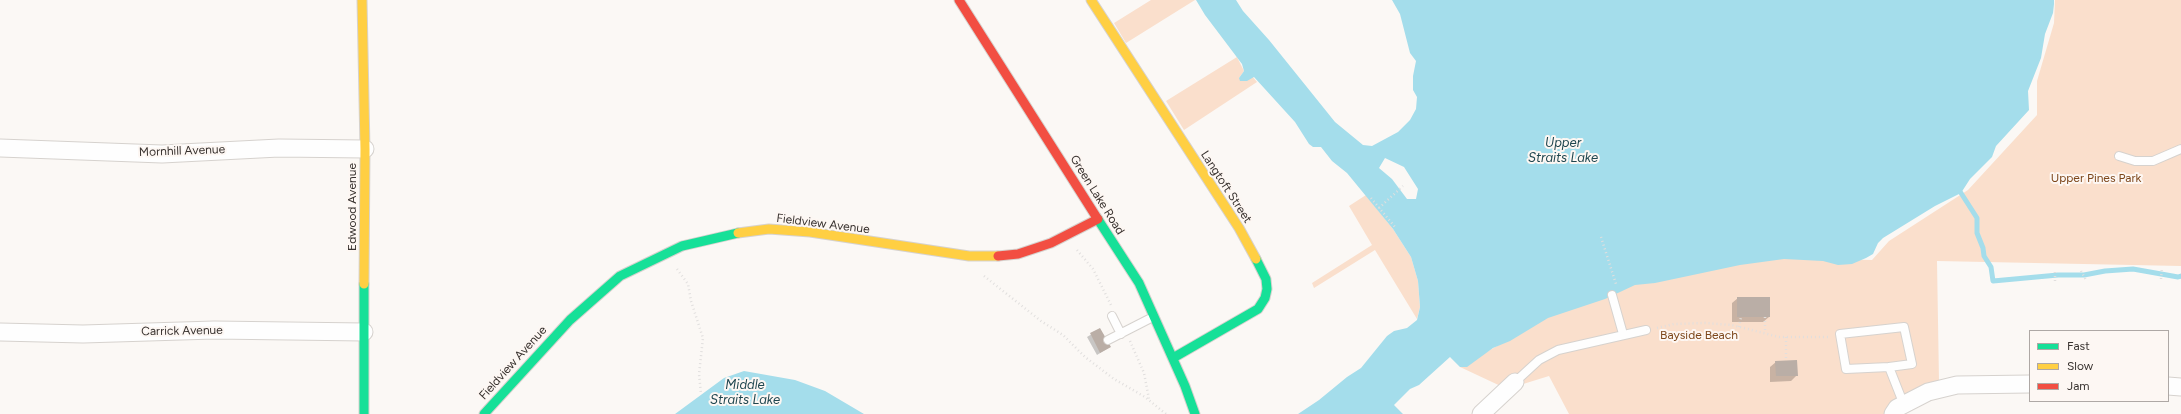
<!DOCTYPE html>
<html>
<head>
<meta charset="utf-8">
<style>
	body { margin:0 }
	#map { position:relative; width:2181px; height:414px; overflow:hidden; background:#fbf8f5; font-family:Figtree,sans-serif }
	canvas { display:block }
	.legend { position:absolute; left:2029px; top:330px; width:140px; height:72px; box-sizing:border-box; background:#fdf7f3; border:1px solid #aea8a5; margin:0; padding:5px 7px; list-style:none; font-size:12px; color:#38322f }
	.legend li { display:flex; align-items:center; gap:8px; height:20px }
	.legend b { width:20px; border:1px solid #aea8a5 }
</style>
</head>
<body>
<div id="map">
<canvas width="2181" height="414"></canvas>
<ul class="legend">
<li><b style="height:5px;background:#16e098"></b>Fast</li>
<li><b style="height:5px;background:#ffcf43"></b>Slow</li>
<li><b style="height:5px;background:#f24e42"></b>Jam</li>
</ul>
</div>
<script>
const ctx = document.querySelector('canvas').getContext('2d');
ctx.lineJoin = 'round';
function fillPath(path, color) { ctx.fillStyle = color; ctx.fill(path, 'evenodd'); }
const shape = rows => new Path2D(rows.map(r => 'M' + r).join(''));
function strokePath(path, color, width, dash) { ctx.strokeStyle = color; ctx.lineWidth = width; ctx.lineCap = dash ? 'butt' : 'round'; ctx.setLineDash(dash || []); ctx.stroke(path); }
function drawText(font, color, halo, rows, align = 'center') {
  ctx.font = font + ' Figtree,sans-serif'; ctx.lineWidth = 4; ctx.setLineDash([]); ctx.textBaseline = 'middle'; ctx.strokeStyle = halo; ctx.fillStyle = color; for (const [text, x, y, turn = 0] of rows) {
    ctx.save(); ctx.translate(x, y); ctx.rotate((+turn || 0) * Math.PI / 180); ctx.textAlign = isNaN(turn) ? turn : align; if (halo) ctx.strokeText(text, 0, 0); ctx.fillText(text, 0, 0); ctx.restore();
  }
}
const green = shape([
	[1151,0,1195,0,1126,43,1114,23],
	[2055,0,2181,0,2181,266,1937,261,1939,381,1889,408,1884,414,1569,414,1549,376,1507,389,1460,367,1564,308,1682,256,1872,260,1889,241,1968,190,2037,115,2037,81,2054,23],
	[1237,57,1244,71,1239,78,1252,76,1257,82,1184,130,1166,101],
	[1366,195,1393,229,1411,257,1418,281,1420,307,1417,319,1375,250,1314,288,1312,283,1372,245,1349,206]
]);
const water = shape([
	[1196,0,1236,0,1243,11,1269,40,1335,122,1363,145,1372,146,1398,132,1410,120,1416,109,1417,97,1413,90,1413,76,1416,61,1410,53,1400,14,1392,0,2054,0,2054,4,2053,13,2045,34,2041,58,2028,91,2029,110,1996,146,1992,157,1970,179,1961,193,1935,206,1883,238,1878,243,1873,254,1866,258,1852,264,1838,265,1823,261,1784,259,1740,265,1655,283,1635,285,1605,299,1548,318,1510,341,1493,348,1467,367,1460,367,1450,357,1419,385,1410,389,1394,405,1403,414,1298,414,1319,400,1347,377,1361,368,1387,336,1394,331,1407,328,1417,320,1420,307,1418,281,1411,257,1393,229,1347,173,1332,161,1321,147,1313,147,1309,144,1295,122,1254,77,1247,81,1240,81,1239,78,1244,71,1242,64,1205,15],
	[1385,158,1404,167,1418,189,1416,199,1407,199,1392,179,1379,168],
	[744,371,795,380,825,391,864,414,675,414,724,378]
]);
const shadow = shape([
	[1738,298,1769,317,1763,322,1732,322,1732,303],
	[1100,329,1110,347,1097,355,1087,337],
	[1776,362,1797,375,1791,381,1770,382,1770,367]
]);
const stream = shape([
	[1961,193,1977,218,1977,233,1983,248,1984,256,1991,267,1993,281,2058,275,2084,275,2105,271,2133,269,2178,277,2181,276]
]);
const building = shape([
	[1737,297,1770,297,1770,317,1737,317],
	[1100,328,1111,347,1100,353,1090,333],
	[1797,360,1798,376,1776,376,1775,361]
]);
const path = shape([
	[1371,198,1395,227],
	[1379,208,1403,186],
	[1601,237,1616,284],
	[1077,250,1093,269,1111,305],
	[677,269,688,284,691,301,703,338,699,374,701,394],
	[2081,271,2086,280],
	[984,276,1041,321,1063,335,1085,357,1114,379,1145,397,1166,414],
	[2161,279,2162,268],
	[2055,281,2055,271],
	[1765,317,1765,333],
	[1739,327,1741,317],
	[1657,328,1674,324,1705,323,1732,325,1779,337,1828,337],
	[1786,337,1786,360],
	[1130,341,1144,373,1149,399]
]);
const lane = shape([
	[2119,156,2135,161,2153,161,2181,149],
	[1612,295,1623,334],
	[1112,316,1121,334],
	[1108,340,1153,317],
	[1889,367,1912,364,1904,327,1840,334,1846,369,1889,367,1904,405],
	[1515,382,1539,360,1558,350,1646,330]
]);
const street = shape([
	[0,148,162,154,279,148,365,149],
	[0,332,83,334,214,330,364,332],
	[2168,386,2181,387],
	[1481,414,1515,382],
	[1893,414,1897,408,1928,392,1957,385,2030,384]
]);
const fast = shape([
	[1097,218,1139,283,1185,386,1195,414],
	[1173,358,1258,309,1265,298,1267,289,1266,279,1256,259],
	[364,414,364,284],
	[484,414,570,320,620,276,682,246,738,233]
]);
const slow = shape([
	[362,0,365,149,364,284],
	[1091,0,1239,228,1256,259],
	[738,233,769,229,810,232,969,256,998,256]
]);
const jam = shape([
	[959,0,1097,218],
	[998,256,1018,254,1051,243,1098,219]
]);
const streetNames = [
	["Mornhill Avenue",182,151,-2],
	["Langtoft Street",1226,187,57],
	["Green Lake Road",1097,195,58],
	["Edwood Avenue",352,207,-90],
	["Fieldview Avenue",823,224,7],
	["Carrick Avenue",182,331,-1],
	["Fieldview Avenue",513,363,-48]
];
const parkNames = [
	["Upper Pines Park",2096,178],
	["Bayside Beach",1699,335]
];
const waterNames = [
	["Upper",1563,143],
	["Straits Lake",1563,158],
	["Middle",745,385],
	["Straits Lake",745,400]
];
fillPath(green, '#fadfcc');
fillPath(water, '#a4ddeb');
fillPath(shadow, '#0003');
strokePath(stream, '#a4ddeb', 5);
fillPath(building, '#baaea6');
strokePath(lane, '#d6d2ce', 10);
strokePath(street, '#d6d2ce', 19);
strokePath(fast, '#d6d2ce', 11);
strokePath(slow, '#d6d2ce', 11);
strokePath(jam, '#d6d2ce', 11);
strokePath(path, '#e1dfde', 2.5, [1, 3]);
strokePath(lane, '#fefefe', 8);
strokePath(street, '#fefefe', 17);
strokePath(fast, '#16e098', 9);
strokePath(slow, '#ffcf43', 9);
strokePath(jam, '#f24e42', 9);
drawText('12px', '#38322f', '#fdf7f3', streetNames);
drawText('12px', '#7d471b', '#fdf7f3', parkNames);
drawText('italic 13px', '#1f464f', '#fdf7f3', waterNames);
</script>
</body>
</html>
